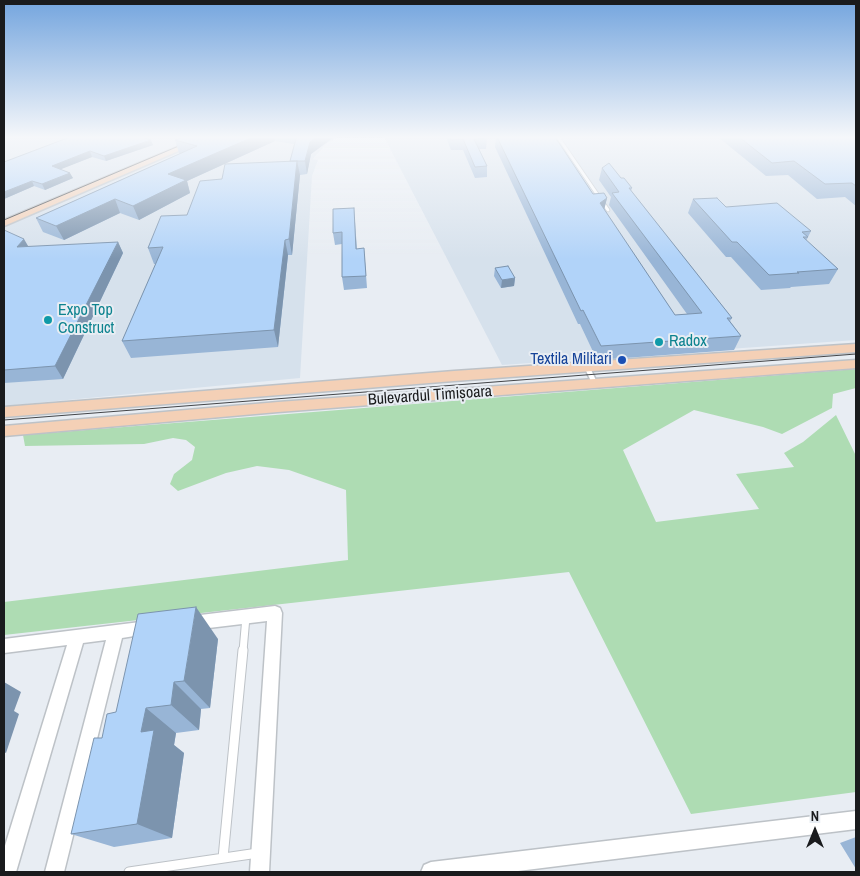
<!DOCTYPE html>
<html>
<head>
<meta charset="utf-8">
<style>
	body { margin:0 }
	#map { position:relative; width:860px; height:876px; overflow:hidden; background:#e8edf3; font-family:"Archivo Narrow",sans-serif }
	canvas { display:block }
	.frame { position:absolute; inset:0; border:5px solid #1a1b1d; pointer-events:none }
	.north { position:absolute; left:790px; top:806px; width:50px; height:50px; -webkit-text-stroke:4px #e8edf3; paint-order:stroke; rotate:0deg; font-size:14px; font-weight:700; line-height:20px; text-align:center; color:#1a1b1d }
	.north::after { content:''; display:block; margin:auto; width:18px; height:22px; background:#1a1b1d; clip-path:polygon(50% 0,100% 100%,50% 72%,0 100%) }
</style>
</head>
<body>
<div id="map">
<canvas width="860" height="876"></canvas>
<div class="frame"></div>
<div class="north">N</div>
</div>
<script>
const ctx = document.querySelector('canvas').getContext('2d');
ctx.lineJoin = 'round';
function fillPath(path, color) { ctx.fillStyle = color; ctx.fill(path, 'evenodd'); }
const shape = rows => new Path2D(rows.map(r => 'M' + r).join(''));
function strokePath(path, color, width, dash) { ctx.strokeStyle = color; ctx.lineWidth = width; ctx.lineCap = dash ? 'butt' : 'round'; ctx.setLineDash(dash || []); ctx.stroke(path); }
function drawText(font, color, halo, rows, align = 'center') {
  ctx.font = font + ' "Archivo Narrow",sans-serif'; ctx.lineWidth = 4; ctx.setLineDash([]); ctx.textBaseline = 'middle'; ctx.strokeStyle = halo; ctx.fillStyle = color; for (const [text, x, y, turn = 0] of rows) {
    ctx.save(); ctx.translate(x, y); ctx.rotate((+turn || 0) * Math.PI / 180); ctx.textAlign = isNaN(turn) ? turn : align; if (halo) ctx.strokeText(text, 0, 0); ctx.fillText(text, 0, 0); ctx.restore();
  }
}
const built = shape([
	[4,137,337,137,325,145,313,159,318,160,312,176,300,378,4,406],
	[384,137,856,137,856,340,502,365]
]);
const green = shape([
	[856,369,856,388,833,394,832,408,782,434,763,427,694,410,623,450,656,522,759,509,736,474,794,467,784,453,803,442,836,415,856,456,856,792,691,814,569,572,4,635,4,602,348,560,346,490,289,470,257,466,226,473,178,491,170,484,174,474,192,460,195,447,186,440,173,438,144,444,25,446,23,435]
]);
const serviceFar3 = shape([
	[558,137,608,210]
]);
const serviceFar2 = shape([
	[587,367,595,384]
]);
const serviceFar1 = shape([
	[243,651,246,617]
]);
const service = shape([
	[223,858,243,650],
	[129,872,258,853]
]);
const minor = shape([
	[275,606,280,608,282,613,269,872,250,872,267,621,192,630,187,628,185,623,187,618,192,616,275,606],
	[148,621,153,623,155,628,153,633,122,638,64,872,45,872,106,640,83,643,16,872,4,872,4,849,67,645,4,653,4,639,148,621],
	[856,811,856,829,510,872,421,872,424,865,431,862,856,811]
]);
const secondary = shape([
	[201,137,211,137,4,226,4,220,201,137],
	[856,344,856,352,454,381,4,417,4,407,454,371,856,344],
	[856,360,856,368,278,412,4,436,4,426,278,402,856,360]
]);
const tram = shape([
	[4,220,200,137],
	[4,420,856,354]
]);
const wall = shape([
	[70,137,153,145,106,161,92,157,60,169,73,178,45,190,34,186,4,199,4,162],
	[184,137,334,137,311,154,307,174,300,175,292,255,288,255,278,347,131,358,122,341,156,264,154,264,148,248,187,215,222,179,290,161,294,144,275,141,187,181,190,193,139,220,120,213,64,240,43,232,36,218,181,153,179,153,175,140],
	[447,137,486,137,487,138,486,149,479,149,487,166,487,177,475,178,463,150,451,150,447,140],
	[496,137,555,137,593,194,607,198,604,210,675,315,687,314,609,205,611,197,599,180,602,168,621,178,632,188,631,191,732,318,730,321,741,336,734,350,597,360,580,324,578,324,495,147],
	[718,137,856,137,856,206,845,197,817,199,788,175,766,176],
	[693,199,811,231,806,241,838,269,829,284,791,287,790,288,761,290,731,257,726,257,688,213],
	[354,208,357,249,364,248,367,288,344,290,342,277,342,244,335,245,333,233],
	[4,230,29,247,118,242,123,253,63,379,4,383],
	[495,268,515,278,514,286,501,288,494,276],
	[218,639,210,708,201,709,199,730,176,733,174,745,184,753,172,838,114,847,71,834,102,738,116,712],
	[856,837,856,869,840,843]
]);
const shadedWall = shape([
	[253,137,274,137,275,141,187,181,190,193,139,220,133,206,168,174],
	[316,137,334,137,311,154,307,174,305,161,310,142],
	[151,140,153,145,106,161,104,156],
	[90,151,92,157,54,172,52,166],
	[297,161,300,175,292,255,289,239],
	[70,173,73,178,45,190,42,184],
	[32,181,34,186,4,199,4,192],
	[607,198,604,210,600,203],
	[115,199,120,213,64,240,56,226],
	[24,239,31,251,17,247],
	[285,240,288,255,278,347,274,330],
	[118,242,123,253,63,379,55,366],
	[515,278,514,286,501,288,502,280],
	[196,607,218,639,210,708,184,681],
	[4,682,21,692,14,711,19,714,6,753,4,752],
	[174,682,201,709,199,730,171,705],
	[146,708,176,733,174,745,184,753,172,838,137,824,141,732]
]);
const building = shape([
	[70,137,141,137,151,140,104,156,90,151,52,166,70,173,42,184,32,181,4,192,4,162,70,137],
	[184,137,253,137,168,174,186,180,133,206,115,199,56,226,36,218,197,146,175,140,184,137],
	[298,137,316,137,310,142,305,161,290,161,296,139,298,137],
	[450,137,486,137,487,138,474,139,487,166,475,167,463,139,451,140,450,137],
	[497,137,555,137,593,194,604,193,607,198,600,203,675,315,702,313,612,193,619,192,602,168,609,163,621,178,624,178,632,188,629,188,732,318,727,318,741,336,601,346,583,310,581,311,497,137],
	[739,137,856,137,856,186,852,183,825,184,794,161,772,163,739,137],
	[297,161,289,239,285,240,274,330,122,341,163,247,148,248,161,216,187,215,200,181,222,179,225,164,297,161],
	[717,198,726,207,777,203,811,231,802,232,808,237,803,237,838,269,797,272,799,273,769,275,737,242,732,242,693,199,717,198],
	[354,208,356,249,364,248,366,276,342,277,342,232,333,233,333,209,354,208],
	[4,230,24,239,17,247,118,242,55,366,4,370,4,230],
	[508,266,515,278,502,280,495,268,508,266],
	[196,607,184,681,174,682,171,705,146,708,141,732,154,730,137,824,71,834,94,738,102,738,107,714,116,712,138,614,196,607]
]);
const markers = [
	[48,320,5,"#0f9aa8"],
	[659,342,5,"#0f9aa8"],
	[622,360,5,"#1a4fb4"]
];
const cultureNames = [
	["Expo Top",58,311],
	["Construct",58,329],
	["Radox",669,342]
];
const transitNames = [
	["Textila Militari",612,360]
];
const streetNames = [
	["Bulevardul Timișoara",430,396,-4]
];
fillPath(built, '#d6e1ec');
fillPath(green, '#aedcb3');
strokePath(serviceFar3, '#bdc2c7', 4.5);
strokePath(serviceFar2, '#bdc2c7', 8);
strokePath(serviceFar1, '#bdc2c7', 9);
strokePath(service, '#bdc2c7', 11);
strokePath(minor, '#bdc2c7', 3);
strokePath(secondary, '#bdc2c7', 3);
strokePath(serviceFar3, '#fff', 3);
strokePath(serviceFar2, '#fff', 5);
strokePath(serviceFar1, '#fff', 7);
strokePath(service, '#fff', 9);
fillPath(minor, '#fff');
fillPath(secondary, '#f4d0b6');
strokePath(tram, '#434548', 1);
fillPath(wall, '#98b5d6');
fillPath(shadedWall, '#7c94ae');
fillPath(building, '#b1d3f9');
strokePath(building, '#7c94ae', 1);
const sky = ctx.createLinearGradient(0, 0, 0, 259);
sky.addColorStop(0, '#74a5de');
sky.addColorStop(0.53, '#f5f7fa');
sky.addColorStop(1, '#f5f7fa00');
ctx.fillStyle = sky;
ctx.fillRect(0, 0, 860, 259);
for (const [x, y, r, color] of markers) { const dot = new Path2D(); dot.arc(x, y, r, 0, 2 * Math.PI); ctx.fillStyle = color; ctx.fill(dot); strokePath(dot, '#e8edf3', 2); }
drawText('16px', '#0d838f', '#e8edf3', cultureNames, 'left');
drawText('16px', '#164399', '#e8edf3', transitNames, 'right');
drawText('16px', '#1a1b1d', '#e8edf3', streetNames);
</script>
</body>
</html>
